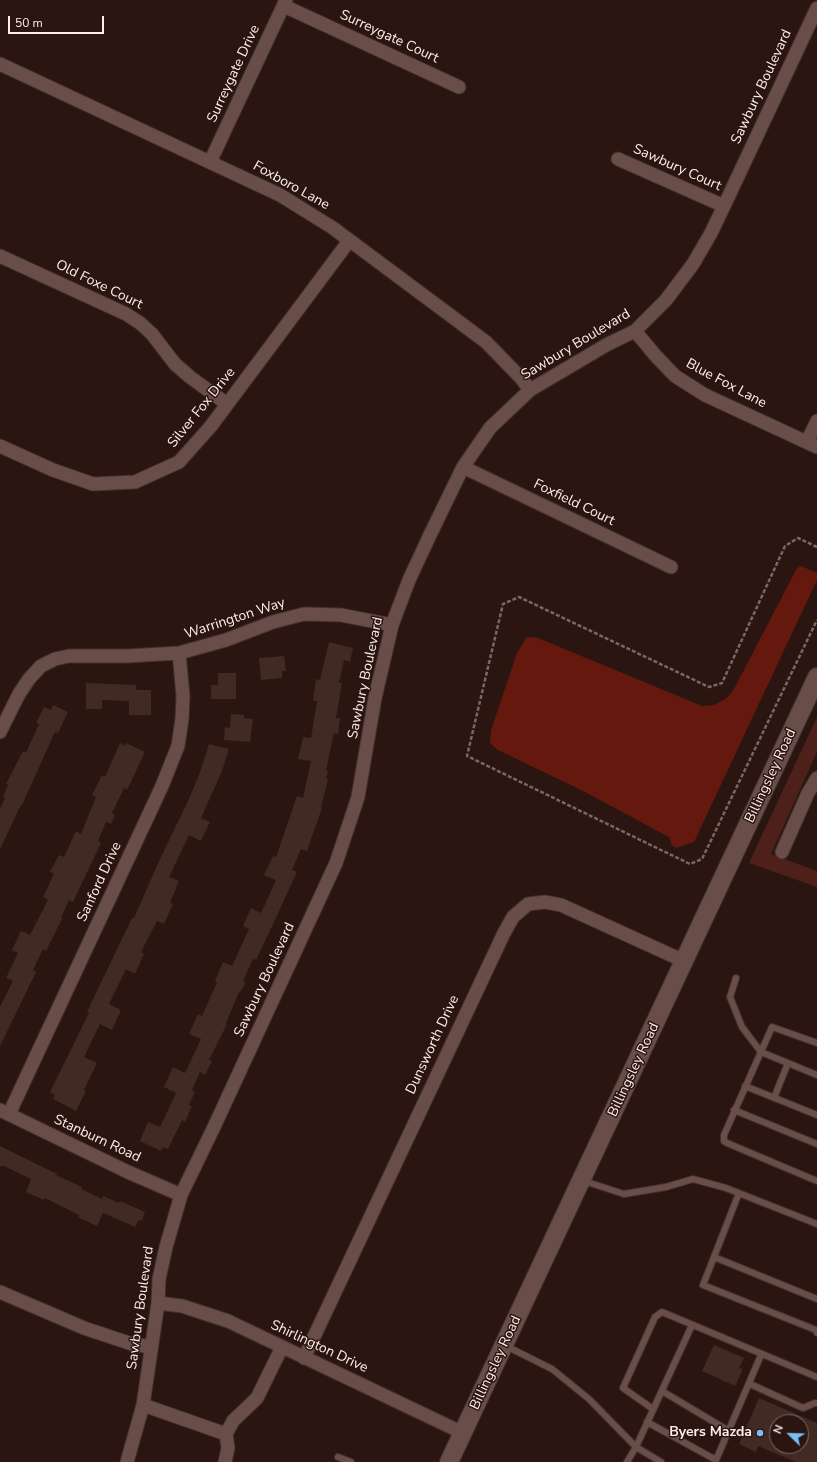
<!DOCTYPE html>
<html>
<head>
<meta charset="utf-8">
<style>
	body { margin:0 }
	#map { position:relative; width:817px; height:1462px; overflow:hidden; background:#2b1511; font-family:"Nunito Sans",sans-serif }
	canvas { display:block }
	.north { position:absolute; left:769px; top:1414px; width:40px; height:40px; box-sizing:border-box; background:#2b1511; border:1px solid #7f6b67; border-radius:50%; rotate:293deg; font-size:11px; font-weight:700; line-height:16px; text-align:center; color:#feede9 }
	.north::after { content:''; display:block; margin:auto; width:14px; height:18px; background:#75c0f6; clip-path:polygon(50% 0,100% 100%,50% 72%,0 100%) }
	.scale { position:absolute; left:8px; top:16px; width:96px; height:18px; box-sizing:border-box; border:2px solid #feede9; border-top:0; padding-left:5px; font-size:12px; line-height:14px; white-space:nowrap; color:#feede9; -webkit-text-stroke:3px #2b1511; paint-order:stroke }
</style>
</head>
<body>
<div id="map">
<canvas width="817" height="1462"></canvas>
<div class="north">N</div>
<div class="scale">50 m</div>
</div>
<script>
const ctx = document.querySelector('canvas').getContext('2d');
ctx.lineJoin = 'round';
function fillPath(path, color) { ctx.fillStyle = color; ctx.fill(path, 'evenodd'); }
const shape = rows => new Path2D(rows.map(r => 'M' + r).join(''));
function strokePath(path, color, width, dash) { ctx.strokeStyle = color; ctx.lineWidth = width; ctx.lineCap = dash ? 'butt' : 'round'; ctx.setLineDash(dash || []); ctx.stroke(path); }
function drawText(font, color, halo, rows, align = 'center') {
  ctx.font = font + ' "Nunito Sans",sans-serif'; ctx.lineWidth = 3; ctx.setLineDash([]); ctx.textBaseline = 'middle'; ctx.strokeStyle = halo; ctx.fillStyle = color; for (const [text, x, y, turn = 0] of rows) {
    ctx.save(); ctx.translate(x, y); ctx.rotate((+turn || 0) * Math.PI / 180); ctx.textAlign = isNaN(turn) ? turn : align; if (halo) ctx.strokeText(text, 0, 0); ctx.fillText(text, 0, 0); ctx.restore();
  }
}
const green = shape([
	[817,717,817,752,771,854,817,871,817,887,749,863]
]);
const water = shape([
	[801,566,817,573,817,580,694,842,676,848,672,845,669,837,583,791,498,750,490,743,491,730,517,653,527,637,538,638,702,706,714,705,727,698,734,689,797,568]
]);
const building = shape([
	[329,642,353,648,350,662,344,660,339,683,342,683,336,718,340,718,338,734,334,733,326,770,328,771,326,779,328,779,321,807,322,808,307,851,301,849,292,870,297,872,268,935,256,960,253,959,243,981,246,982,240,993,239,992,226,1023,227,1024,209,1060,212,1061,205,1075,200,1072,192,1090,195,1092,189,1105,192,1106,185,1122,182,1120,168,1149,163,1147,161,1151,140,1141,148,1122,160,1127,176,1093,164,1087,173,1067,185,1073,201,1039,189,1034,198,1014,202,1016,217,982,215,981,223,962,232,966,249,929,243,926,251,908,261,913,276,880,264,875,273,856,276,857,297,796,303,798,311,761,298,759,303,737,311,738,317,701,313,701,316,679,320,680],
	[284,656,286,671,282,671,282,678,261,680,259,658],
	[218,673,236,673,236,699,211,699,211,685,218,685],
	[86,683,136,685,136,690,151,690,151,715,129,715,129,701,102,700,102,709,86,709],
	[53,705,68,712,58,733,55,732,22,805,21,805,0,849,0,808,5,798,3,797,8,785,6,784,23,751,26,753,39,724,36,723,44,707,51,710],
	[231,714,244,715,244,718,253,719,250,742,224,740,225,727,230,728],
	[120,743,125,746,126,743,145,752,127,790,124,788,112,813,115,815,111,824,106,822,98,841,101,843,73,902,69,900,61,918,62,919,46,951,43,949,33,970,36,972,0,1046,0,1007,13,981,6,978,18,953,12,950,21,931,30,935,48,900,43,897,54,874,50,872,59,855,64,857,76,831,81,834,96,797,92,795,102,775,105,777],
	[209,744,229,749,222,771,201,818,210,822,201,841,189,835,169,877,179,881,170,903,173,904,164,924,157,921,141,952,144,954,135,974,126,969,109,1004,121,1010,112,1030,100,1024,84,1057,97,1063,84,1090,86,1091,76,1111,53,1099,55,1095,50,1092,89,1013,87,1012,94,997,132,918,134,918,160,859,189,799,199,775],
	[0,1146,57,1174,56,1175,82,1187,81,1189,102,1199,103,1196,119,1203,120,1201,145,1212,142,1220,138,1221,135,1227,103,1213,97,1226,78,1217,79,1215,45,1198,44,1200,26,1192,31,1179,4,1166,0,1166],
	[714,1345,744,1358,739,1368,743,1369,735,1386,702,1371],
	[759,1398,817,1423,817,1462,796,1462,758,1446,756,1452,739,1444],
	[777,1422,801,1422,801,1446,777,1446]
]);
const path = shape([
	[817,547,798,538,785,546,722,683,709,687,519,597,503,604,467,756,690,864,702,859,817,620]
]);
const lane = shape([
	[736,978,730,997,742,1027,761,1052,817,1075],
	[817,1043,772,1027,724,1135,724,1141,727,1143,817,1181],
	[745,1086,817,1115],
	[774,1098,788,1063],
	[734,1110,817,1144],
	[584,1181,624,1194,666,1187,693,1179,726,1188,817,1224],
	[739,1193,714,1257,817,1299],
	[714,1257,703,1285,816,1330,817,1333],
	[506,1346,552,1369,589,1399,636,1447,661,1462],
	[750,1384,803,1408,815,1403,817,1403],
	[662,1391,729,1431],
	[653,1409,623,1388,655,1317,662,1312,817,1377],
	[647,1422,716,1460,761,1355],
	[338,1457,351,1462],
	[627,1462,636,1447,692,1325]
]);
const street = shape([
	[284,6,459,87],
	[0,64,280,195,333,228,486,342,521,378,530,390],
	[618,159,724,206],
	[210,162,286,0],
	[0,256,126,314,140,323,152,334,175,364,190,377,227,404],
	[635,331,655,355,675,376,705,395,817,447],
	[807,442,817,421],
	[0,446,53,470,93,484,135,482,179,462,211,426,349,241],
	[463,467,671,567],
	[0,732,19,694,29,679,41,666,55,659,69,656,127,656,179,653,226,640,273,622,304,614,341,615,392,625],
	[782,852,808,793,817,778],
	[0,1110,128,1172,181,1195],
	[9,1114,162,786,178,746,182,719,183,696,179,653],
	[0,1292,84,1328,132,1344,151,1347],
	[158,1303,182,1306,228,1321,463,1433],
	[304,1358,504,933,513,917,528,904,545,902,561,905,684,961],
	[143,1405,226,1434],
	[127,1462,143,1405,158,1303,159,1279,166,1247,181,1195,214,1127,336,863,358,797,375,698,392,625,409,580,429,537,463,467,490,428,530,390,608,344,635,331,666,300,693,264,711,233,724,206,817,8],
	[225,1462,228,1448,226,1434,233,1421,257,1398,282,1347]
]);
const secondary = shape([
	[449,1462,817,677]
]);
const markers = [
	[760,1433,4,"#75c0f6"]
];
const streetNames = [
	["Surreygate Court",389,37,25],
	["Surreygate Drive",234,74,-65],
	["Sawbury Boulevard",762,87,-65],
	["Sawbury Court",677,168,24],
	["Foxboro Lane",291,186,29],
	["Old Foxe Court",99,285,26],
	["Sawbury Boulevard",576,345,-31],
	["Blue Fox Lane",726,384,28],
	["Silver Fox Drive",202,408,-51],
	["Foxfield Court",574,503,26],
	["Warrington Way",235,619,-18],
	["Sawbury Boulevard",366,678,-78],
	["Billingsley Road",771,776,-65],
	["Sanford Drive",100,882,-65],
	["Sawbury Boulevard",265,980,-65],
	["Dunsworth Drive",433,1045,-65],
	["Billingsley Road",634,1070,-65],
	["Stanburn Road",97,1139,25],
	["Sawbury Boulevard",141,1308,-82],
	["Shirlington Drive",319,1347,25],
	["Billingsley Road",496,1363,-65]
];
const poiNames = [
	["Byers Mazda",752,1433]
];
fillPath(green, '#4d2019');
fillPath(water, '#65190e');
fillPath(building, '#412924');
strokePath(lane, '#41312f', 8);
strokePath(street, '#41312f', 15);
strokePath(secondary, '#41312f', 20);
strokePath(path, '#7a6662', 2.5, [4, 2]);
strokePath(lane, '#684d48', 6);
strokePath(street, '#684d48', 13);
strokePath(secondary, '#684d48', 18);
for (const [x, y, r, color] of markers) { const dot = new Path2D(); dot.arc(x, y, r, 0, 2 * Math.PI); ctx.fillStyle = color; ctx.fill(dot); strokePath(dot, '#2b1511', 1.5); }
drawText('14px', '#feede9', '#2b1511', streetNames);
drawText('bold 14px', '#feede9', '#2b1511', poiNames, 'right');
</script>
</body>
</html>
